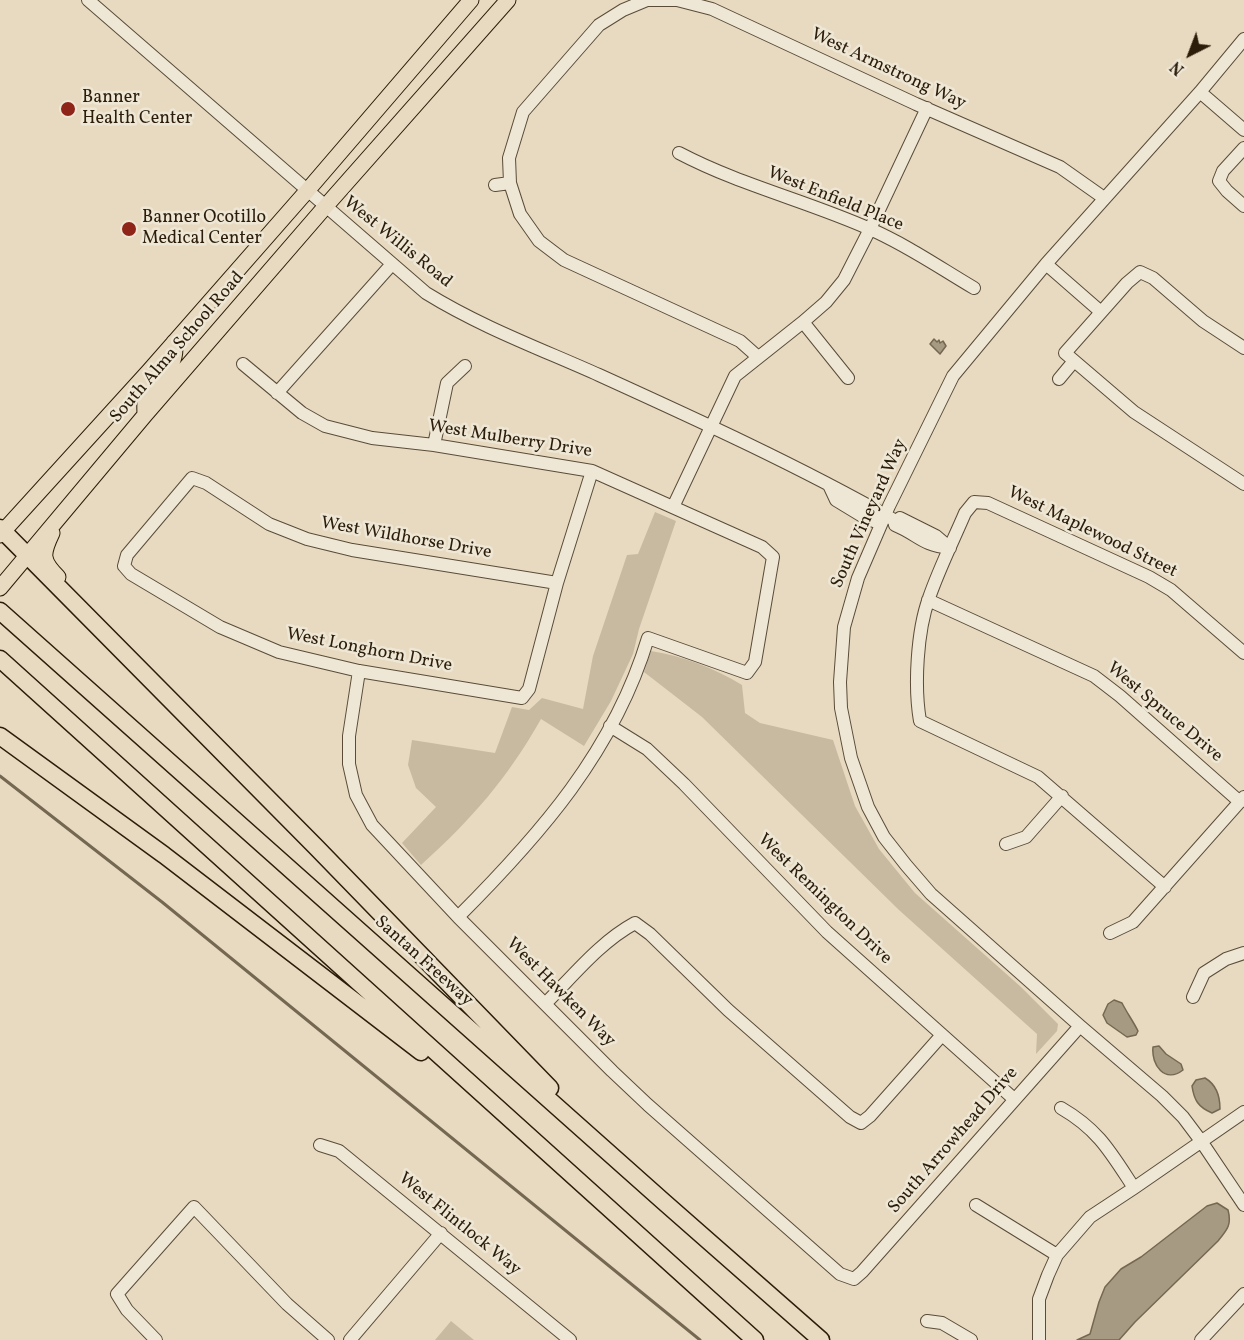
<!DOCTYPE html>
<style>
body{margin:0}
#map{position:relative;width:1244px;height:1340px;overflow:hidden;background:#e7dac0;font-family:Vollkorn,serif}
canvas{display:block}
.north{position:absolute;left:1160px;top:24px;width:60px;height:60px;-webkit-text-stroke:4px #efe7d6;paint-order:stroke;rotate:222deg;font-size:16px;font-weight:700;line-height:24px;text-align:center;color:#2b1d09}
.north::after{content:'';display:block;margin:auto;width:21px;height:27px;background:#2b1d09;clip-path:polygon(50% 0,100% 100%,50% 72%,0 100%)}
</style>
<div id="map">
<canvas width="1244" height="1340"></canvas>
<div class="north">N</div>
</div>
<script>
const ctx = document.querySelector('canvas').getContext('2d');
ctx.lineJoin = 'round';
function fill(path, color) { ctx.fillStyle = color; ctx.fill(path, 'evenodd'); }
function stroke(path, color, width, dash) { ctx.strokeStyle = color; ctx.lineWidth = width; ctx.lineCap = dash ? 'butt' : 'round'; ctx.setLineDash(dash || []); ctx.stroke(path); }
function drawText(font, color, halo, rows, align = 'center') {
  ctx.font = font + ' Vollkorn,serif'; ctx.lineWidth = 5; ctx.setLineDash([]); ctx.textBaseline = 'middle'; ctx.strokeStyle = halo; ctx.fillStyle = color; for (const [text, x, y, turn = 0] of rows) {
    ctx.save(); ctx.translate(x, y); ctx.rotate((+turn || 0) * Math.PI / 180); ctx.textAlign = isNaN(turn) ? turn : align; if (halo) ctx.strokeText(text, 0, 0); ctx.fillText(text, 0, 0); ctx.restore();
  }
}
fill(new Path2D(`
 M 655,512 L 676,521 L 639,629 L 633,654 L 611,701 L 584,746 L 541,719 C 507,779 471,820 421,865 L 402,843 L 436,807 L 416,788 L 408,765 L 412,740 L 495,753 L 512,707 L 529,710 L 542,698 L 583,709 L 593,656 L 627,555 L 638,554 Z
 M 651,651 C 683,656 714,668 742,685 L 745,713 L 760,723 L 833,740 L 855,806 L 879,849 L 915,893 L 1021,987 L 1058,1024 L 1057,1031 L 1036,1054 L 1037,1034 L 899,910 L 702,717 L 644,672 Z
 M 451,1321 L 474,1340 L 435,1340 Z`), '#c7baa1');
const water = new Path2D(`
 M 934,339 L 937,342 L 939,340 L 940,343 L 943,341 L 946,346 L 940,354 L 930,344 Z
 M 1114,1000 L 1122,1003 C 1127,1013 1133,1021 1138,1031 L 1136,1035 L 1127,1037 L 1107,1023 L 1103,1015 L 1108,1004 Z
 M 1159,1046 L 1166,1054 L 1181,1064 L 1183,1070 C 1165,1084 1151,1065 1153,1047 Z
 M 1205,1078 C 1217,1085 1220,1096 1220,1109 L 1212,1113 C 1198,1107 1194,1100 1192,1086 L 1196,1080 Z
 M 1217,1203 L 1228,1210 C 1232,1225 1227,1230 1218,1241 L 1135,1322 L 1119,1340 L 1077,1340 L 1090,1334 L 1099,1302 L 1105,1287 L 1121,1269 L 1141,1257 L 1207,1206 Z`);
fill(water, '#a79a82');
stroke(water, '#756852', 1.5);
stroke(new Path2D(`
 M 0,776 L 162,902 L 700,1340`), '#756852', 3);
const minor = new Path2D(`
 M 88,0 L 426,293 C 481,327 541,349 599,375 C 698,420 799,466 894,520 L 895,525 C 919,535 921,545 950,548
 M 1244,39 L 1200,92 L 1046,264 L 953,376 L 889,506 L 858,578 L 844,627 L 840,682 L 841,708 L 851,758 L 868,807 L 884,837 L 906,865 L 931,894 L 1080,1026 L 1162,1096 L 1183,1117 L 1201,1141 L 1244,1205
 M 1200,92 L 1244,130
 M 1244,148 L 1223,171 L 1219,181 L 1227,191 L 1244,206
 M 679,153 C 740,185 807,201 870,229 C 907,245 940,268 974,288
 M 495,185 L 510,183
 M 1046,264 L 1101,312
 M 803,322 L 848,378
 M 1244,348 L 1203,321 L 1153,278 L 1140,272 L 1127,283 L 1065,353 L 1134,412 L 1244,484
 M 758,357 L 740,341 L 564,260 L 539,241 L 520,214 L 510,183 L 509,158 L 523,112 L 599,25 L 623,10 L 647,0 L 677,0 L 712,9 L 916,104 L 1060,167 L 1104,198
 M 243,364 L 302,413 L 325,426 L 372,438 L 434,445 L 592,471 L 762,547 L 773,557 L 755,662 L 747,673 L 648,638 C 614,751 540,835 458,917
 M 1059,379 L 1074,361
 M 277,393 L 392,264
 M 434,445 L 447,383 L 465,366
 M 829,485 L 836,500 L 864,517 L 881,524
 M 673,507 L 735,376 L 803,322 L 826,302 L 844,280 L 870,229 L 927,108
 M 900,518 L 936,536 L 950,548
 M 557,583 L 352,550 L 307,539 L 269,524 L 206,483 L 192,478 L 127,555 L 124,566 L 131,574 L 220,627 L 279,652 L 359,671 L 522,698 L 529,689 L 557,583 L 592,471
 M 928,600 L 1094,676 L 1120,696 L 1240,802
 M 359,671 L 349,736 L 349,764 L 356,795 L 372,825 L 458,917 L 612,1071 L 648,1105 L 840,1274 L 854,1279 L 862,1272 L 1080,1026
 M 610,726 L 647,749 L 684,784 L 827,932 L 1014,1099
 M 1006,844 L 1026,837 L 1062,796
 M 1165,887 L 1038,777 L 920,721 C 914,686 917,631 929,598 C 939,569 953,541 965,513 L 974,502 L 988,503 L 1149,577 L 1171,590 L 1244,653
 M 1110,933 L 1133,922 L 1244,797
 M 1193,997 L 1204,973 L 1226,959 L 1244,953
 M 545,1004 C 573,976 600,942 635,923 L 650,934 L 728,1010 L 850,1117 L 861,1123 L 870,1116 L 942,1035
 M 1061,1108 C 1099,1130 1111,1153 1134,1188
 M 320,1145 L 339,1151 L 570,1340
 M 976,1205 L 1057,1255
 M 927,1321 L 942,1323 L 971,1340
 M 156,1340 L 127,1310 L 117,1294 L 194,1207 L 287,1304 L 328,1340
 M 350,1340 L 441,1233
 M 1039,1340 L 1039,1299 L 1048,1275 L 1057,1255 L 1090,1217 L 1134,1188 L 1244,1112
 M 1201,1340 L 1244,1294`);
const major = new Path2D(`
 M 145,415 C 145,409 144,401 146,396 C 154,375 180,370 174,342
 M 52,533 C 42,554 41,560 58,577
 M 0,535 L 149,371 L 307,191 L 471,0
 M 0,588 L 145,415 L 325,207 L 508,0`);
const highway = new Path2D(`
 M 0,528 L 316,847 L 550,1088
 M 0,611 L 664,1202 L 821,1340
 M 0,659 L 755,1340
 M 0,736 L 164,855 L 421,1052`);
stroke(minor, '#5a4c37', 14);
stroke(major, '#2b1d09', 17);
stroke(highway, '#2b1d09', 19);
stroke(minor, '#efe7d6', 12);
stroke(major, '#e7dac0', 15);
stroke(highway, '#e7dac0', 16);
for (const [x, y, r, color] of [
 [68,109,8,"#8f2418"],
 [129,229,8,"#8f2418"]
]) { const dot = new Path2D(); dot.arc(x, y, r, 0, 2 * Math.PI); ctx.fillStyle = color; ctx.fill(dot); stroke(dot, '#efe7d6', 2); }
drawText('18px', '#2b1d09', '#efe7d6', [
 ["West Armstrong Way",888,70,25],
 ["West Enfield Place",835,200,22],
 ["West Willis Road",397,243,39],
 ["South Alma School Road",178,348,-49],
 ["West Mulberry Drive",510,440,9],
 ["South Vineyard Way",870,514,-66],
 ["West Maplewood Street",1092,533,26],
 ["West Wildhorse Drive",406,539,10],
 ["West Longhorn Drive",369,651,11],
 ["West Spruce Drive",1164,713,40],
 ["West Remington Drive",824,900,44],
 ["Santan Freeway",423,962,42],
 ["West Hawken Way",560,993,45],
 ["South Arrowhead Drive",954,1141,-49],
 ["West Flintlock Way",459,1225,39]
]);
drawText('18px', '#2b1d09', '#efe7d6', [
 ["Banner",82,99],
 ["Health Center",82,120],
 ["Banner Ocotillo",142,219],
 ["Medical Center",142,240]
], 'left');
</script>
